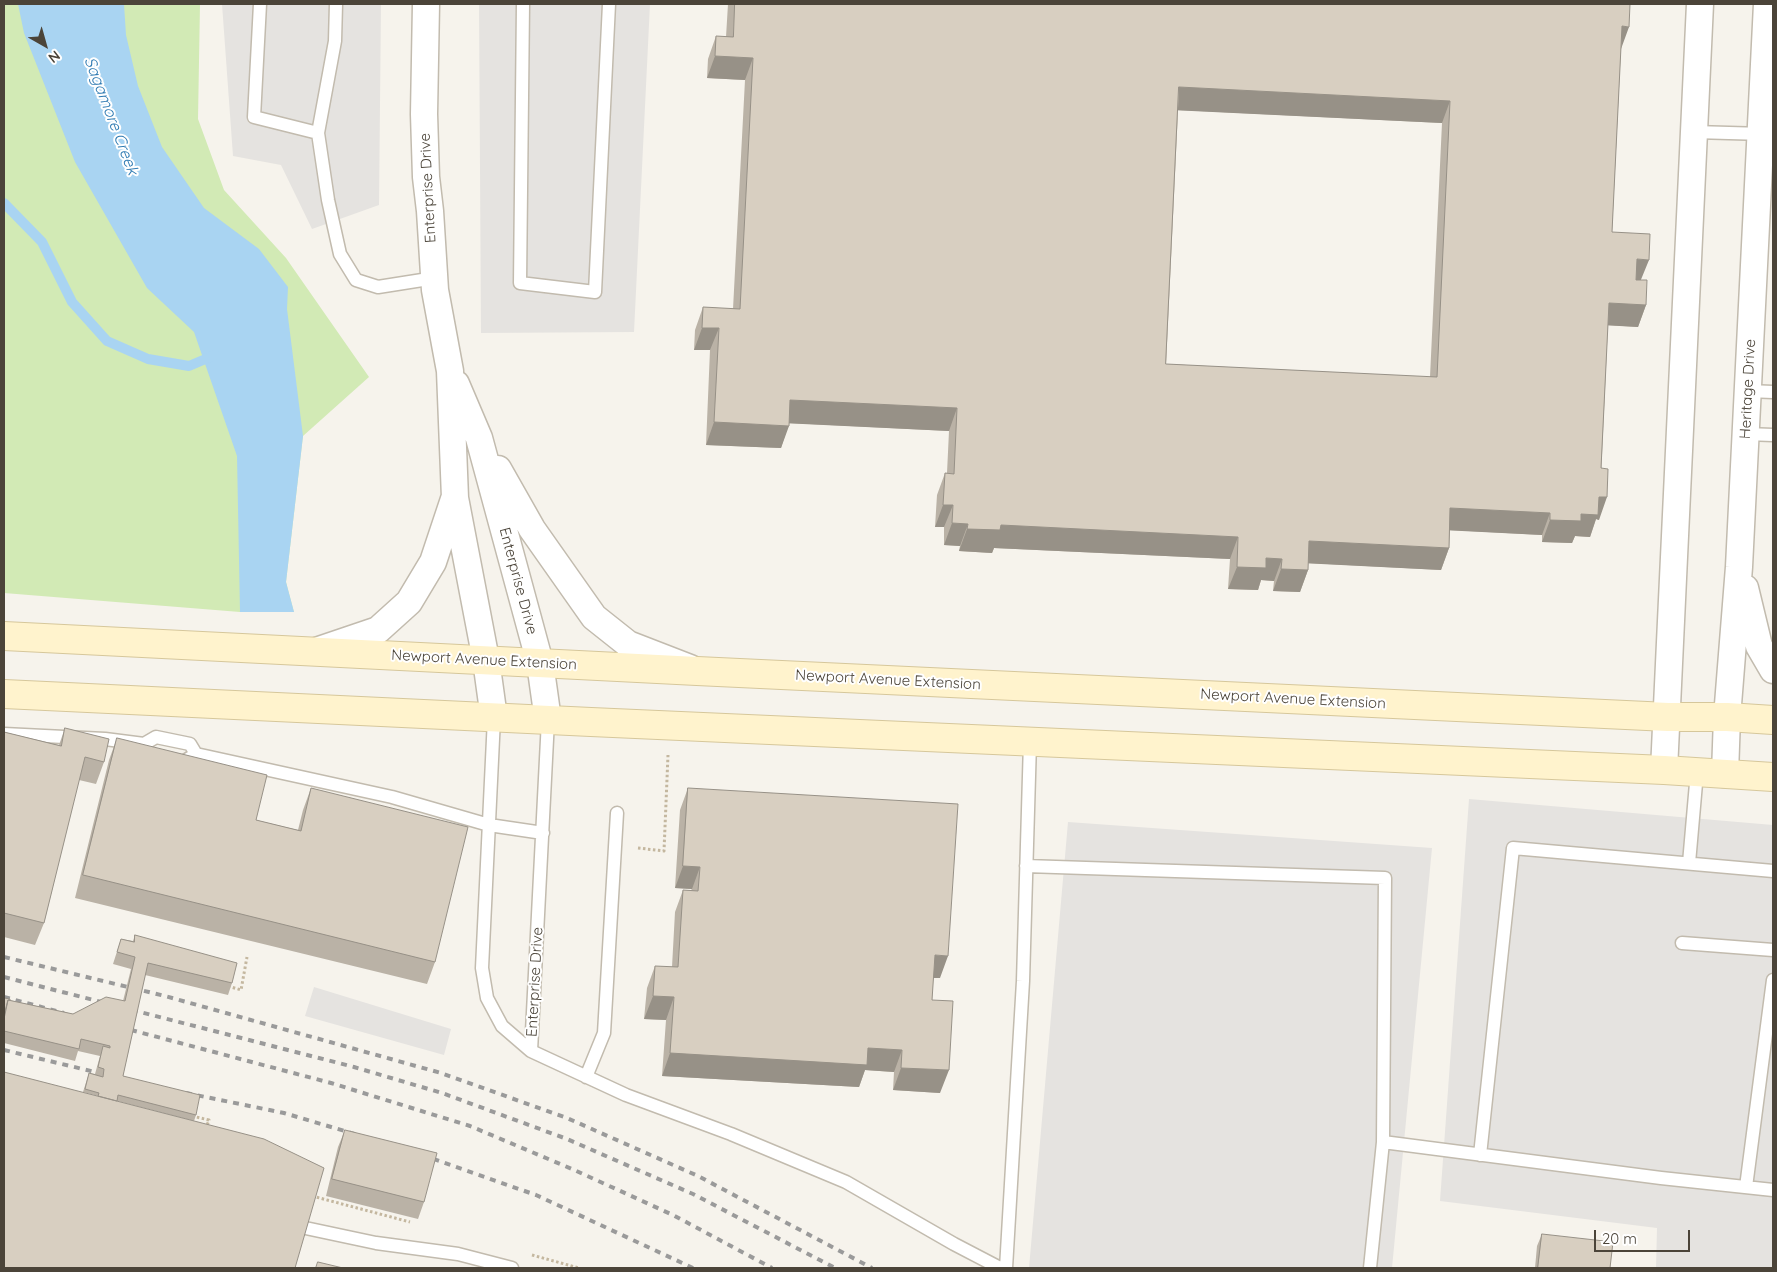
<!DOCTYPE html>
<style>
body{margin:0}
#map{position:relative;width:1777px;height:1272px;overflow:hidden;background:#f6f3ec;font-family:Quicksand,sans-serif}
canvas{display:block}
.frame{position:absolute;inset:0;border:5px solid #4b4439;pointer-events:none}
.north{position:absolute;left:20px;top:20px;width:50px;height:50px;-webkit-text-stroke:4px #fff;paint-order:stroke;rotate:142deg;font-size:14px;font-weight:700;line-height:20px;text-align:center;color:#4b4439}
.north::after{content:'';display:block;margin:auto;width:18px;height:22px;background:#4b4439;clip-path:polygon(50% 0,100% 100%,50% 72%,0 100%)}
.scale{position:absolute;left:1594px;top:1230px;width:96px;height:22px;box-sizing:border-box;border:2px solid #4b4439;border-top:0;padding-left:6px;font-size:15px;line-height:18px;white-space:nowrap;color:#4b4439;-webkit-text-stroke:4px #fff;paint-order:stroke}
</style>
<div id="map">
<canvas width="1777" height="1272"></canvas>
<div class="frame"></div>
<div class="north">N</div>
<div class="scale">20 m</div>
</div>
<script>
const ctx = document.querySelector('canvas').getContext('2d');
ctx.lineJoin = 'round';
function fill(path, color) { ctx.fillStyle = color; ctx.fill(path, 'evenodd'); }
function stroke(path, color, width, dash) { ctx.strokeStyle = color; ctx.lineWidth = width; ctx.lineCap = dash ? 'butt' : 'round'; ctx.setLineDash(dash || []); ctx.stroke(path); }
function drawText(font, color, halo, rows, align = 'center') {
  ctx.font = font + ' Quicksand,sans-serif'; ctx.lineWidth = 4; ctx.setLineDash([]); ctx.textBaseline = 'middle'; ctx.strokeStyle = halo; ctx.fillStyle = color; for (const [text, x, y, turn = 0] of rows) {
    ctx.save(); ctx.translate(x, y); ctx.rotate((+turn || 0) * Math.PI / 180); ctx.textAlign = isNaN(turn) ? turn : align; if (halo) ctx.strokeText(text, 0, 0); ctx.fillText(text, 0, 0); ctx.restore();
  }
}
fill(new Path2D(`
 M 4,4 L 200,4 L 198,119 L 224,190 L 286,258 L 369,377 L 303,436 L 286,582 L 294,612 L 240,612 L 4,593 Z`), '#d2eab5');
fill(new Path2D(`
 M 222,4 L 381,4 L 379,205 L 312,229 L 281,165 L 233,156 Z
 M 479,4 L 650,4 L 634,332 L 481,333 Z
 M 1469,799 L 1773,825 L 1773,1268 L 1656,1268 L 1657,1228 L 1440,1201 Z
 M 1068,822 L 1432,848 L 1392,1268 L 1029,1268 Z
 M 314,987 L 451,1029 L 444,1055 L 305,1016 Z`), '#e5e3e0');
fill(new Path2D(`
 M 18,4 L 124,4 L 126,35 L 138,86 L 162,147 L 204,208 L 259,249 L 288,287 L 287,309 L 303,436 L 286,582 L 294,612 L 240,612 L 237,456 L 194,332 L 147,288 L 75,162 L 24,33 Z`), '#a9d4f2');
stroke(new Path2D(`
 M 4,203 L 42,242 L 72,302 L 107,341 L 148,359 L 189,366 L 215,355`), '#a9d4f2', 10);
const lane = new Path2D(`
 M 260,4 L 254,117 L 318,133 L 328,200 L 340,254 L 356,280 L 378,287 L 435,278
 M 523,4 L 520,283 L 595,292 L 609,4
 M 1694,132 L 1764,134
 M 318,133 L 335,41 L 336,4
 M 1748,391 L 1773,392
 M 1746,434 L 1773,435
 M 494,718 L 482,968 L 487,998 L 502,1026 L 531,1051 L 626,1095 L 731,1134 L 846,1182 L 954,1244 L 1000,1268
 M 4,734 L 105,739 L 144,744 L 156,737 L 190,744 L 196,754
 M 177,761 L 183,762 L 196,754 L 392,797 L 489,825 L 543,833
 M 1689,863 L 1697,772
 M 1026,866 L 1385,878 L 1383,1142
 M 1682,943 L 1773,950
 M 531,1051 L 548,720
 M 586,1077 L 604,1033 L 617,813
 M 1480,1155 L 1513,848 L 1773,871
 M 1746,1187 L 1773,980
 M 296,1226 L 376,1243 L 458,1254 L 512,1268
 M 1006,1268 L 1023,981 L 1030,742
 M 1370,1268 L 1383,1142 L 1661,1178 L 1773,1190`);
const street = new Path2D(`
 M 426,4 L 424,114 L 426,177 L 430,211 L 435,290 L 450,371 L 455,498 L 486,660 L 494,718
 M 456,384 L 479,438 L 540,663 L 548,720
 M 498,469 L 532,529 L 594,617 L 628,644 L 690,668
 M 1745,588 L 1759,646 L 1773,670
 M 316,651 L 378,630 L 409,602 L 433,562 L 454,499
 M 1664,770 L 1700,4
 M 1725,774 L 1727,717 L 1739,567 L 1767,4`);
const secondary = new Path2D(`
 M 4,636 L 697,671 L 1668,717 L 1727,717 L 1773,720
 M 4,694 L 591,722 L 1664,770 L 1773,777`);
stroke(lane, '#c2bbae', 15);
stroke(street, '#c2bbae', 29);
stroke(secondary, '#d6c79b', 30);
stroke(new Path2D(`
 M 638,848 L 664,851 L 668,755
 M 228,986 L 241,990 L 247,957
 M 192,1116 L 209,1120 L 206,1128
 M 312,1196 L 410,1222
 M 532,1255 L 579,1268`), '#c4b79f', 3, [2.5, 2.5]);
stroke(lane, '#fff', 12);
stroke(street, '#fff', 26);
stroke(secondary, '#fff3cd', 28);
stroke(new Path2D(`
 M 4,957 L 165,996 L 441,1073 L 567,1118 L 698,1176 L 872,1268
 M 4,977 L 354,1067 L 442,1093 L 567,1139 L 693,1194 L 835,1268
 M 4,997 L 64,1013
 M 131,1030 L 331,1083 L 470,1126 L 572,1169 L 673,1215 L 772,1268
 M 4,1050 L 95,1072
 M 186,1093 L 284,1113 L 358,1135
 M 422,1155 L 536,1195 L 693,1268`), '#9a9a9a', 4, [6, 6]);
fill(new Path2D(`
 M 728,4 L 1630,4 L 1621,48 L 1612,232 L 1641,280 L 1646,305 L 1638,327 L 1608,325 L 1599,520 L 1596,519 L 1590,537 L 1575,536 L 1572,543 L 1542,542 L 1542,535 L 1450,530 L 1449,548 L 1441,570 L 1308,563 L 1308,570 L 1300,592 L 1273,591 L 1274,581 L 1261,580 L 1258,590 L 1228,589 L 1230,559 L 994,548 L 992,553 L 959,551 L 960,546 L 944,545 L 944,527 L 935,527 L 937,495 L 945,473 L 947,473 L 949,431 L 789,423 L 781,448 L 706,445 L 710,350 L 694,350 L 695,330 L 703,307 L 733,309 L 745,80 L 707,78 L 708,59 L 716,36 L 726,37 ZM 1178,110 L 1442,123 L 1430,377 L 1166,364 Z
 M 65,728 L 104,762 L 96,784 L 79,780 L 44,923 L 35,945 L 4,937 L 4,732 L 59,745 Z
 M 117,738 L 256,820 L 298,830 L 303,810 L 311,788 L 435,962 L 427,984 L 75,898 L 109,760 Z
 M 688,788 L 940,978 L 933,978 L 932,1000 L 940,1093 L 893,1090 L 894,1072 L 865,1070 L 859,1087 L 662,1076 L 666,1020 L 644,1019 L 647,988 L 655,966 L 672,967 L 675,912 L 683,890 L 691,890 L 692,889 L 675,888 L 680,810 Z
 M 135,935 L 232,983 L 228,995 L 145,975 L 123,1076 L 196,1115 L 194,1121 L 83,1092 L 89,1073 L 95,1074 L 100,1056 L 78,1051 L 75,1061 L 4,1043 L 4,998 L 9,1000 L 73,1014 L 123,1001 L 131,969 L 113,964 L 121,939 L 133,941 Z
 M 345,1130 L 424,1202 L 418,1219 L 326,1196 L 338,1147 Z
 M 1542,1234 L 1610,1268 L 1535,1268 L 1537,1246 Z`), '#bab2a6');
fill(new Path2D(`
 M 1622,26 L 1629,27 L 1621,49 Z
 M 715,56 L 753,58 L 745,80 L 707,78 Z
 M 1179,87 L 1450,101 L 1442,123 L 1171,110 Z
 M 1637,259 L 1649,260 L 1640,282 L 1629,282 Z
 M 1609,303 L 1646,305 L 1638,327 L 1601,325 Z
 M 702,328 L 719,328 L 710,350 L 694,350 Z
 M 790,400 L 957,408 L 949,431 L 782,423 Z
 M 714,422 L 789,426 L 781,448 L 706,445 Z
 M 1599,497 L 1607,497 L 1599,520 L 1596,519 L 1590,537 L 1575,536 L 1572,543 L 1542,542 L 1550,520 L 1581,514 Z
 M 943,505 L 953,505 L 944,527 L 935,527 Z
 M 1450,508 L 1550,513 L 1542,535 L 1442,530 Z
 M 952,523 L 968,524 L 960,546 L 944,545 Z
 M 1001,525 L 1238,537 L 1230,559 L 994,548 L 992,553 L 959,551 L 967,529 Z
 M 1309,541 L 1449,548 L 1441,570 L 1301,563 Z
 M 1266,558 L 1282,559 L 1274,581 L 1261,580 L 1258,590 L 1228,589 L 1237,567 Z
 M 1281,569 L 1308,570 L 1300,592 L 1273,591 Z
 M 683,866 L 700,867 L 692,889 L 675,888 Z
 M 935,955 L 948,956 L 940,978 L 927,978 Z
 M 653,996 L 674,997 L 666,1020 L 644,1019 Z
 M 868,1048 L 902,1050 L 894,1072 L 865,1070 L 859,1087 L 662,1076 L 670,1053 Z
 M 901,1068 L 949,1070 L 940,1093 L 893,1090 Z`), '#979187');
const building = new Path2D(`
 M 735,4 L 1630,4 L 1629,27 L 1622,26 L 1612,232 L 1650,234 L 1649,260 L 1637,259 L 1636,280 L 1647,280 L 1646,305 L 1609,303 L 1601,468 L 1608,469 L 1607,497 L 1599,497 L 1598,515 L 1581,514 L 1581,521 L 1550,520 L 1550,513 L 1450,508 L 1449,548 L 1309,541 L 1308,570 L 1281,569 L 1282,559 L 1266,558 L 1266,568 L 1237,567 L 1238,537 L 1001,525 L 1000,530 L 967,529 L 968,524 L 952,523 L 953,505 L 943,505 L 945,473 L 954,474 L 957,408 L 790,400 L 789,426 L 714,422 L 719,328 L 702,328 L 703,307 L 740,309 L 753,58 L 715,56 L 716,36 L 733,37 ZM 1179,87 L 1450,101 L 1437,377 L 1166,364 Z
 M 65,728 L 109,739 L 104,762 L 85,757 L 44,923 L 4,913 L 4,732 L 61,746 Z
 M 117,738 L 267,775 L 256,820 L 301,831 L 311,788 L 468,827 L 435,962 L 83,875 Z
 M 688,788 L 958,804 L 948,956 L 935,955 L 932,1000 L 953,1001 L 949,1070 L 901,1068 L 902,1050 L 868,1048 L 867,1065 L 670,1053 L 674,997 L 653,996 L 655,966 L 678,967 L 683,890 L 698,891 L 700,867 L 683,866 Z
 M 135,935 L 237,963 L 232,983 L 148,963 L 123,1076 L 200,1095 L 196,1115 L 118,1095 L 117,1101 L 98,1096 L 99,1093 L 85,1089 L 89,1073 L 103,1077 L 104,1069 L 98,1067 L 103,1046 L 110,1048 L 110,1046 L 81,1039 L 79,1049 L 4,1031 L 4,1019 L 8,1000 L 73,1014 L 106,997 L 125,1001 L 135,957 L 117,952 L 121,939 L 134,942 Z
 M 4,998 L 10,999 L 10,1000 L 8,1000 L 4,1015 Z
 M 4,1072 L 264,1139 L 324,1168 L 295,1268 L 4,1268 Z
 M 345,1130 L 437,1153 L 424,1202 L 332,1179 Z
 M 1542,1234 L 1613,1242 L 1610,1268 L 1538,1268 Z
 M 318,1262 L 343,1268 L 316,1268 Z`);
fill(building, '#d8cfc1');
stroke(building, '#979187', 1);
drawText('15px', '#4b4439', '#fff', [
 ["Enterprise Drive",428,188,-93],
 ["Heritage Drive",1748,389,-87],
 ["Enterprise Drive",518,581,75],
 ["Newport Avenue Extension",484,660,3],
 ["Newport Avenue Extension",888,680,3],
 ["Newport Avenue Extension",1293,699,3],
 ["Enterprise Drive",535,982,-87]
]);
drawText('italic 16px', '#2e7ab2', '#fff', [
 ["Sagamore Creek",111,116,69]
]);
</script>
